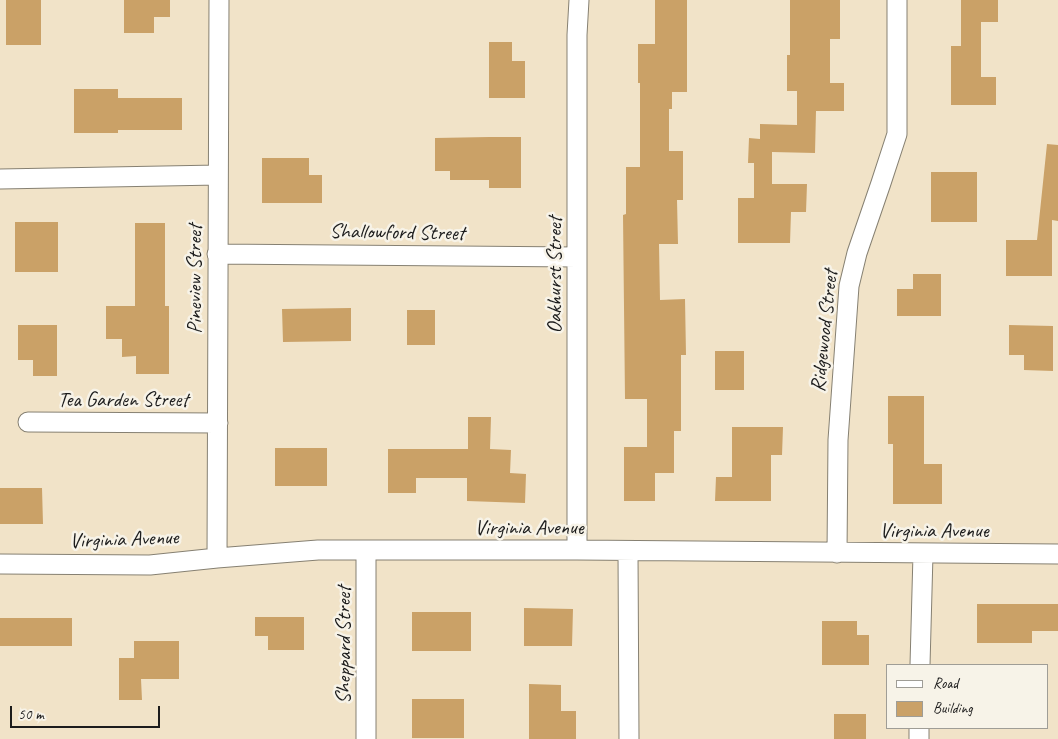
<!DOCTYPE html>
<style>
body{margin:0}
#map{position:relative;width:1058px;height:739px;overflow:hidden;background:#f1e3c8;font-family:Caveat,sans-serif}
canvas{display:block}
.legend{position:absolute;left:886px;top:664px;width:162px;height:65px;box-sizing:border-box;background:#f7f3e8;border:1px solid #9f9d96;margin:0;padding:6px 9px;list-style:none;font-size:15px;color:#1c1c1c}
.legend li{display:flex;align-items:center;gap:10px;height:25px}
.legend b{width:25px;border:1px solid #9f9d96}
.scale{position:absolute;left:10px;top:706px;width:150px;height:22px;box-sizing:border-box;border:2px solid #1c1c1c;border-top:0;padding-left:6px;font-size:15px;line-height:18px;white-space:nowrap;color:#1c1c1c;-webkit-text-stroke:4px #f7f3e8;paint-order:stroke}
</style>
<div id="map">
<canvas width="1058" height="739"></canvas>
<ul class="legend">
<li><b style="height:6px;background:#fff"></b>Road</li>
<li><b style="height:14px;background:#caa167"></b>Building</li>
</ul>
<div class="scale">50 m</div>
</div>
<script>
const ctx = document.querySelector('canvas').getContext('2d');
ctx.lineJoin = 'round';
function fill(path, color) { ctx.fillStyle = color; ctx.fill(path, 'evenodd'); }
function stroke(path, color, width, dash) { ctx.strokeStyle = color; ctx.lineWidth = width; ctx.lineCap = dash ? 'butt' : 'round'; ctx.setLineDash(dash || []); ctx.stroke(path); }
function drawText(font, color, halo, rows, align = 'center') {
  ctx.font = font + ' Caveat,sans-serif'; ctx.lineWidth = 5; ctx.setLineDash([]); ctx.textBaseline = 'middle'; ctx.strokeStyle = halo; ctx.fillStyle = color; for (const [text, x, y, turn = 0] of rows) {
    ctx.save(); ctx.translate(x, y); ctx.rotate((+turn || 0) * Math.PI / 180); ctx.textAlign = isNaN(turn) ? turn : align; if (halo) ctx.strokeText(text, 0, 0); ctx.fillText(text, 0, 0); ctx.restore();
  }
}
fill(new Path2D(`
 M 6,0 L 41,0 L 41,45 L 6,45 Z
 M 124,0 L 170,0 L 170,17 L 154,17 L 154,33 L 124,33 Z
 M 655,0 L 687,0 L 687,92 L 672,92 L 672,109 L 669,109 L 669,151 L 683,151 L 683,200 L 677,200 L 678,244 L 659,244 L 660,300 L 685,299 L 686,355 L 681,355 L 681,431 L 674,431 L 674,473 L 655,473 L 655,501 L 624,501 L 624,447 L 647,447 L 647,399 L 625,399 L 623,215 L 626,214 L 626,167 L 640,167 L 640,83 L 638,83 L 638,44 L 655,44 Z
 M 790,0 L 840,0 L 840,39 L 830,39 L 830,83 L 844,83 L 844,111 L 816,111 L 815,153 L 772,152 L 772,184 L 807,184 L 806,212 L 791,212 L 790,243 L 738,243 L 738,198 L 754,198 L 754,163 L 748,163 L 749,138 L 760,139 L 760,124 L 797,125 L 797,91 L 787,91 L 787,55 L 790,55 Z
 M 961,0 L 998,0 L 998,22 L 981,22 L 981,77 L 996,77 L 996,105 L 951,105 L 951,46 L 961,46 Z
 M 489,42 L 512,42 L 512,61 L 525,61 L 525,98 L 489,98 Z
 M 74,89 L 118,89 L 118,98 L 182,98 L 182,130 L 118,130 L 118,133 L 74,133 Z
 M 489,137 L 521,137 L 521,188 L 489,188 L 489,180 L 450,180 L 450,171 L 435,171 L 435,138 Z
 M 1047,144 L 1058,145 L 1058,221 L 1052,220 L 1052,276 L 1006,276 L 1006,240 L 1037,240 Z
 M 262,158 L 309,158 L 309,175 L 322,175 L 322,203 L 262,203 Z
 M 931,172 L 977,172 L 977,222 L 931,222 Z
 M 15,222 L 58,222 L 58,272 L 15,272 Z
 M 135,223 L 165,223 L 165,306 L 169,306 L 169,374 L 136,374 L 136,356 L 122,357 L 122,339 L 106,339 L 106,306 L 135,306 Z
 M 913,274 L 941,274 L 941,316 L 897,316 L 897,289 L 913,289 Z
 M 351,308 L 351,341 L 283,342 L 282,309 Z
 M 407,310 L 435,310 L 435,345 L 407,345 Z
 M 18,325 L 57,325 L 57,376 L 33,376 L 33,360 L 18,360 Z
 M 1009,325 L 1053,326 L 1053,371 L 1024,370 L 1024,355 L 1009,355 Z
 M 715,351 L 744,351 L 744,390 L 715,390 Z
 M 888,396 L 924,396 L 924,464 L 942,464 L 942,504 L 893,504 L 893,444 L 888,444 Z
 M 468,417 L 491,417 L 490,449 L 511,450 L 510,473 L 526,474 L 525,503 L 467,501 L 467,478 L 416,478 L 416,493 L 388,493 L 388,449 L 468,449 Z
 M 732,427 L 783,427 L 782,455 L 771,455 L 771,501 L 715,501 L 716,477 L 732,477 Z
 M 275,448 L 327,448 L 327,486 L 275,486 Z
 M 0,488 L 42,488 L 43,524 L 0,524 Z
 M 977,604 L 1058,604 L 1058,631 L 1032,631 L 1032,643 L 977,643 Z
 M 524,608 L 573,609 L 572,646 L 524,646 Z
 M 412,612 L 471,612 L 471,651 L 412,651 Z
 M 255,617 L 304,617 L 304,650 L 268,650 L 268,636 L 255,636 Z
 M 0,618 L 72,618 L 72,646 L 0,646 Z
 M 822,621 L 857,621 L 857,635 L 869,635 L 869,665 L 822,665 Z
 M 134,641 L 179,641 L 179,679 L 141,679 L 142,700 L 119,700 L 119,658 L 134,658 Z
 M 529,684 L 561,685 L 561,711 L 576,711 L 576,739 L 529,739 Z
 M 412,699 L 464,699 L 464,738 L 412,738 Z
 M 834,714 L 866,714 L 866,739 L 834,739 Z`), '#caa167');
const minor = new Path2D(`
 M 0,179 L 218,175
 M 217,254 L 577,257
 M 28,422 L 218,423
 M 366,550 L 366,739
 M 577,550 L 577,35 L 579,0
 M 628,552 L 629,739
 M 837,553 L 838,440 L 849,286 L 857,253 L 881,183 L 897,134 L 897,0
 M 217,558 L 219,0
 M 0,564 L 150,565 L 217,558 L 318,550 L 577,550 L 1058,554
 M 920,665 L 923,554
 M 919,739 L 919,728`);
stroke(minor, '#868072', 21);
stroke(minor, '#fff', 19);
drawText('21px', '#1c1c1c', '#f7f3e8', [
 ["Shallowford Street",397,233,1],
 ["Oakhurst Street",555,275,-90],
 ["Pineview Street",195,279,-90],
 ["Ridgewood Street",825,331,-84],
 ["Tea Garden Street",123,400],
 ["Virginia Avenue",529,528],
 ["Virginia Avenue",934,531],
 ["Virginia Avenue",124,540,-2],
 ["Sheppard Street",344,645,-90]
]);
</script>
